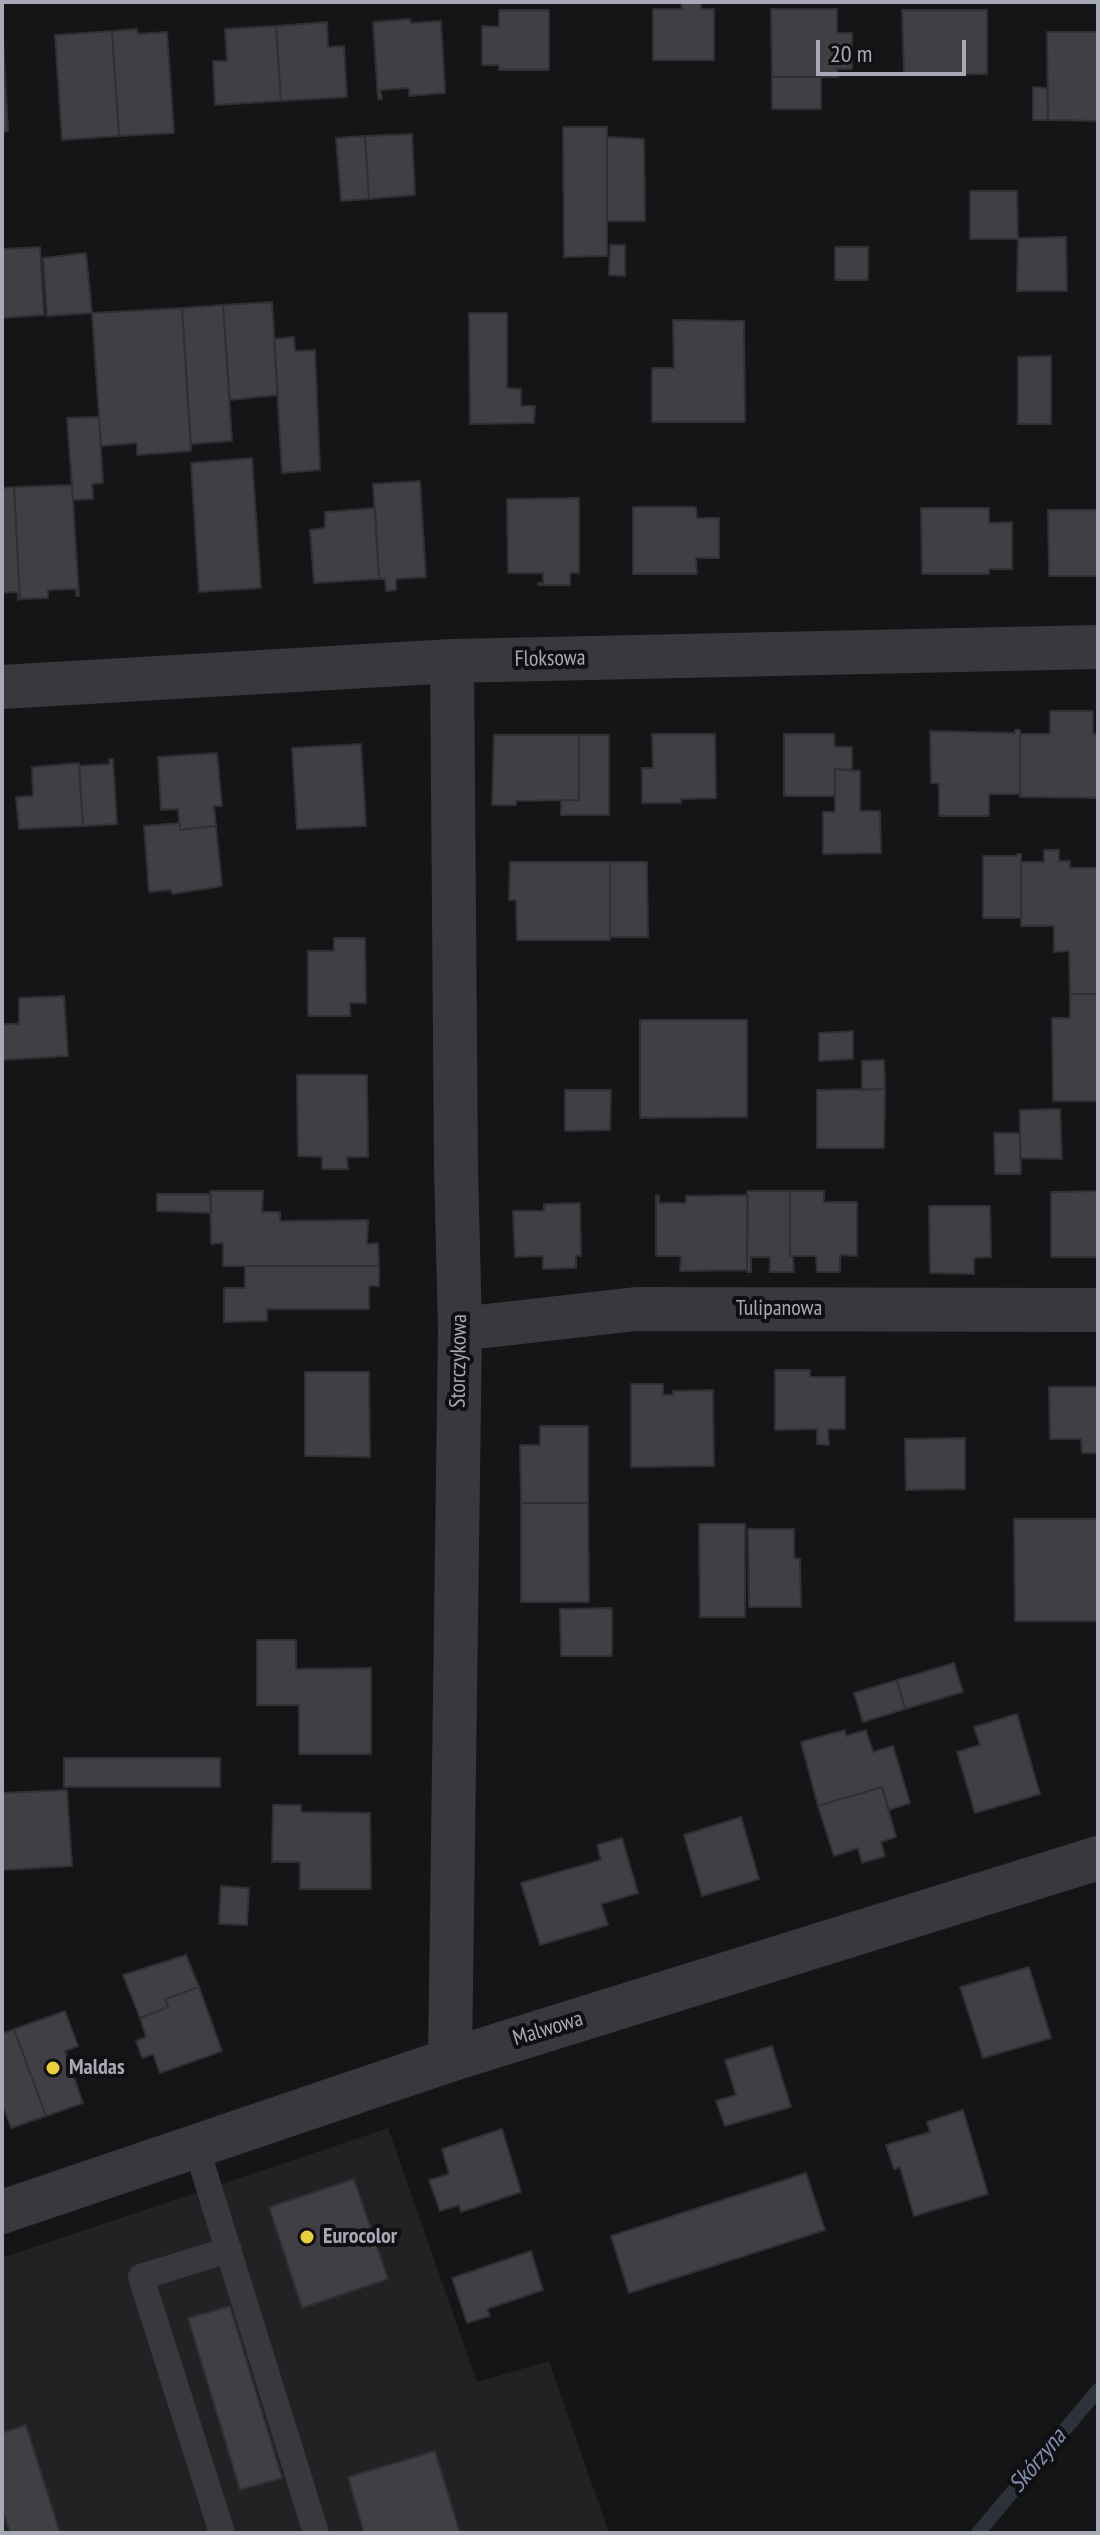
<!DOCTYPE html>
<meta charset="utf-8">
<style>
body{margin:0}
#map{position:relative;width:1100px;height:2535px;overflow:hidden;background:#151517;font-family:"PT Sans Narrow",sans-serif}
canvas{display:block}
.frame{position:absolute;inset:0;border:4px solid #a7a9b6;pointer-events:none}
.scale{position:absolute;left:816px;top:40px;width:150px;height:36px;box-sizing:border-box;border:4px solid #a7a9b6;border-top:0;padding-left:10px;font-size:24px;line-height:28px;white-space:nowrap;color:#a7a9b6;-webkit-text-stroke:6px #101012;paint-order:stroke}
</style>
<div id="map">
<canvas width="1100" height="2535"></canvas>
<div class="frame"></div>
<div class="scale">20 m</div>
</div>
<script>
const ctx = document.querySelector('canvas').getContext('2d');
ctx.lineJoin = 'round';
function fill(path, color) { ctx.fillStyle = color; ctx.fill(path, 'evenodd'); }
function stroke(path, color, width, dash) { ctx.strokeStyle = color; ctx.lineWidth = width; ctx.lineCap = dash ? 'butt' : 'round'; ctx.setLineDash(dash || []); ctx.stroke(path); }
function drawText(font, color, halo, rows, align = 'center') {
  ctx.font = font + ' "PT Sans Narrow",sans-serif'; ctx.lineWidth = 8; ctx.setLineDash([]); ctx.textBaseline = 'middle'; ctx.strokeStyle = halo; ctx.fillStyle = color; for (const [text, x, y, turn = 0] of rows) {
    ctx.save(); ctx.translate(x, y); ctx.rotate((+turn || 0) * Math.PI / 180); ctx.textAlign = isNaN(turn) ? turn : align; if (halo) ctx.strokeText(text, 0, 0); ctx.fillText(text, 0, 0); ctx.restore();
  }
}
fill(new Path2D(`
 M 388,2128 L 477,2382 L 549,2361 L 609,2533 L 2,2533 L 2,2258 Z`), '#222124');
stroke(new Path2D(`
 M 978,2533 L 1098,2390`), '#2c313a', 14);
const building = new Path2D(`
 M 681,2 L 701,2 L 701,9 L 714,9 L 714,60 L 653,60 L 653,9 L 682,9 Z
 M 771,9 L 837,9 L 837,33 L 852,33 L 852,69 L 837,69 L 838,77 L 772,77 Z
 M 499,10 L 549,10 L 549,70 L 499,70 L 499,65 L 482,65 L 482,26 L 499,27 Z
 M 902,10 L 987,10 L 987,74 L 904,75 Z
 M 410,19 L 411,23 L 441,21 L 445,93 L 409,96 L 409,88 L 380,90 L 382,99 L 378,99 L 373,22 Z
 M 327,22 L 328,47 L 344,46 L 347,97 L 281,101 L 276,26 Z
 M 276,26 L 281,101 L 215,105 L 213,61 L 227,61 L 225,29 Z
 M 137,29 L 138,34 L 167,32 L 174,133 L 119,136 L 112,31 Z
 M 112,31 L 119,136 L 62,140 L 55,35 Z
 M 1047,32 L 1098,32 L 1098,121 L 1048,120 Z
 M 3,40 L 8,131 L 2,132 L 2,40 Z
 M 772,77 L 821,77 L 821,109 L 772,109 Z
 M 1033,87 L 1047,88 L 1048,120 L 1033,120 Z
 M 563,127 L 607,127 L 607,256 L 564,257 Z
 M 412,134 L 415,195 L 369,199 L 365,136 Z
 M 365,136 L 369,199 L 341,201 L 336,138 Z
 M 607,137 L 644,139 L 645,221 L 607,221 Z
 M 970,191 L 1017,191 L 1018,239 L 970,239 Z
 M 1066,237 L 1067,291 L 1017,291 L 1018,238 Z
 M 610,245 L 625,245 L 625,276 L 609,275 Z
 M 40,247 L 44,315 L 2,318 L 2,249 Z
 M 835,247 L 868,247 L 868,280 L 835,280 Z
 M 86,253 L 92,313 L 47,316 L 43,258 Z
 M 272,302 L 278,395 L 230,400 L 223,305 Z
 M 223,305 L 232,441 L 191,444 L 182,308 Z
 M 182,308 L 191,451 L 137,455 L 137,443 L 101,446 L 92,313 Z
 M 469,313 L 507,313 L 507,388 L 521,389 L 521,406 L 535,406 L 534,423 L 470,424 Z
 M 673,320 L 744,321 L 745,422 L 652,422 L 652,368 L 674,368 Z
 M 294,337 L 295,351 L 315,350 L 320,470 L 282,473 L 274,339 Z
 M 1051,356 L 1051,424 L 1018,424 L 1018,357 Z
 M 99,417 L 103,483 L 92,484 L 93,499 L 73,500 L 67,418 Z
 M 252,458 L 261,588 L 199,592 L 191,463 Z
 M 420,481 L 426,577 L 396,579 L 396,590 L 386,591 L 385,579 L 379,579 L 373,484 Z
 M 72,485 L 79,596 L 76,596 L 76,589 L 48,590 L 48,598 L 20,599 L 14,487 Z
 M 14,487 L 20,599 L 18,600 L 18,592 L 2,593 L 2,488 Z
 M 579,498 L 579,573 L 570,573 L 570,585 L 538,585 L 538,583 L 543,583 L 543,573 L 508,573 L 507,499 Z
 M 633,507 L 696,507 L 697,518 L 719,518 L 719,558 L 696,558 L 697,574 L 633,574 Z
 M 375,508 L 379,579 L 314,583 L 310,530 L 325,528 L 325,512 Z
 M 921,508 L 989,508 L 989,523 L 1012,522 L 1012,569 L 989,569 L 989,574 L 922,574 Z
 M 1048,510 L 1098,510 L 1098,576 L 1049,576 Z
 M 1050,711 L 1093,711 L 1093,734 L 1098,734 L 1098,798 L 1020,797 L 1020,734 L 1050,734 Z
 M 1015,730 L 1020,730 L 1020,794 L 989,794 L 989,816 L 939,816 L 939,784 L 931,783 L 930,731 L 1015,733 Z
 M 652,734 L 715,734 L 716,798 L 681,799 L 681,803 L 642,803 L 642,768 L 653,768 Z
 M 784,734 L 834,734 L 835,747 L 852,747 L 852,770 L 835,769 L 835,796 L 784,796 Z
 M 494,735 L 579,735 L 579,800 L 516,801 L 516,805 L 492,805 Z
 M 579,735 L 609,735 L 609,815 L 561,815 L 561,800 L 579,800 Z
 M 361,744 L 366,826 L 297,829 L 292,748 Z
 M 217,753 L 222,806 L 214,806 L 216,826 L 180,830 L 178,809 L 161,810 L 158,757 Z
 M 109,759 L 113,759 L 117,824 L 83,826 L 79,766 L 110,764 Z
 M 79,763 L 83,826 L 19,829 L 16,797 L 33,796 L 32,767 Z
 M 835,769 L 860,771 L 860,811 L 880,811 L 881,853 L 823,854 L 823,812 L 835,812 Z
 M 179,823 L 180,830 L 216,826 L 222,886 L 173,894 L 170,890 L 149,892 L 144,826 Z
 M 1044,850 L 1059,850 L 1059,861 L 1070,861 L 1070,868 L 1098,868 L 1098,994 L 1070,994 L 1069,951 L 1054,952 L 1054,926 L 1021,926 L 1021,862 L 1044,862 Z
 M 1017,854 L 1021,854 L 1021,918 L 983,918 L 983,856 L 1017,856 Z
 M 510,862 L 610,862 L 610,940 L 517,940 L 516,900 L 509,900 Z
 M 610,862 L 647,862 L 648,937 L 610,937 Z
 M 334,938 L 365,938 L 366,1003 L 350,1003 L 350,1016 L 308,1016 L 308,951 L 334,951 Z
 M 1070,994 L 1098,994 L 1098,1101 L 1053,1101 L 1052,1018 L 1070,1018 Z
 M 64,996 L 68,1056 L 2,1060 L 2,1024 L 19,1024 L 19,998 Z
 M 640,1020 L 747,1020 L 747,1117 L 640,1118 Z
 M 853,1031 L 853,1059 L 819,1061 L 819,1033 Z
 M 884,1060 L 885,1089 L 862,1090 L 862,1061 Z
 M 297,1075 L 367,1075 L 368,1157 L 347,1157 L 348,1169 L 322,1169 L 322,1157 L 298,1156 Z
 M 885,1089 L 884,1148 L 817,1148 L 817,1090 Z
 M 565,1090 L 611,1090 L 610,1130 L 565,1131 Z
 M 1060,1109 L 1062,1159 L 1020,1158 L 1020,1110 Z
 M 994,1133 L 1020,1133 L 1021,1174 L 995,1174 Z
 M 210,1191 L 263,1191 L 262,1212 L 280,1212 L 280,1221 L 368,1220 L 367,1244 L 378,1243 L 379,1266 L 223,1266 L 223,1243 L 211,1244 Z
 M 747,1191 L 790,1191 L 790,1256 L 793,1256 L 794,1272 L 770,1272 L 770,1257 L 751,1257 L 751,1272 L 747,1272 Z
 M 790,1191 L 824,1191 L 824,1202 L 857,1202 L 857,1256 L 840,1255 L 840,1272 L 817,1272 L 816,1256 L 790,1256 Z
 M 1098,1191 L 1098,1257 L 1051,1257 L 1051,1192 Z
 M 157,1194 L 211,1194 L 211,1213 L 157,1211 Z
 M 656,1195 L 659,1195 L 659,1203 L 686,1203 L 686,1196 L 748,1195 L 747,1270 L 680,1271 L 681,1256 L 656,1256 Z
 M 580,1203 L 581,1256 L 576,1256 L 576,1268 L 543,1269 L 543,1256 L 515,1257 L 513,1211 L 544,1211 L 544,1204 Z
 M 929,1206 L 990,1206 L 991,1257 L 974,1258 L 974,1274 L 930,1273 Z
 M 245,1266 L 379,1266 L 379,1286 L 369,1286 L 369,1309 L 267,1309 L 267,1321 L 224,1322 L 224,1288 L 245,1288 Z
 M 775,1370 L 810,1370 L 810,1377 L 845,1377 L 845,1429 L 828,1429 L 829,1445 L 817,1444 L 817,1429 L 775,1430 Z
 M 305,1372 L 369,1372 L 370,1457 L 305,1456 Z
 M 631,1384 L 663,1384 L 663,1395 L 673,1395 L 673,1391 L 713,1390 L 714,1466 L 631,1467 Z
 M 1049,1387 L 1098,1387 L 1098,1453 L 1082,1453 L 1081,1439 L 1050,1439 Z
 M 540,1426 L 588,1426 L 588,1503 L 521,1503 L 520,1445 L 540,1445 Z
 M 965,1438 L 965,1489 L 906,1490 L 905,1439 Z
 M 521,1503 L 588,1503 L 589,1602 L 521,1602 Z
 M 1014,1519 L 1098,1519 L 1098,1621 L 1015,1621 Z
 M 699,1524 L 745,1524 L 745,1617 L 700,1617 Z
 M 748,1529 L 794,1529 L 794,1558 L 800,1559 L 801,1607 L 749,1607 Z
 M 612,1608 L 612,1656 L 561,1656 L 560,1609 Z
 M 257,1640 L 296,1640 L 296,1669 L 371,1668 L 371,1754 L 299,1754 L 299,1705 L 257,1705 Z
 M 954,1663 L 963,1692 L 905,1709 L 897,1680 Z
 M 897,1680 L 905,1709 L 863,1722 L 854,1693 Z
 M 1017,1714 L 1040,1794 L 975,1813 L 957,1752 L 980,1745 L 974,1727 Z
 M 845,1730 L 846,1736 L 866,1730 L 873,1752 L 893,1746 L 910,1803 L 889,1810 L 882,1787 L 818,1806 L 801,1742 Z
 M 64,1758 L 220,1758 L 220,1787 L 64,1787 Z
 M 882,1787 L 896,1837 L 881,1842 L 885,1856 L 862,1863 L 858,1848 L 834,1856 L 818,1806 Z
 M 67,1790 L 72,1866 L 2,1870 L 2,1793 Z
 M 273,1805 L 301,1805 L 301,1812 L 370,1813 L 371,1889 L 300,1889 L 300,1862 L 272,1862 Z
 M 741,1817 L 759,1879 L 702,1896 L 684,1835 Z
 M 622,1838 L 638,1893 L 601,1904 L 608,1925 L 540,1945 L 521,1883 L 601,1860 L 597,1845 Z
 M 221,1886 L 249,1888 L 247,1925 L 219,1924 Z
 M 186,1955 L 199,1987 L 165,1999 L 168,2007 L 140,2018 L 123,1975 Z
 M 1029,1967 L 1051,2038 L 983,2058 L 960,1987 Z
 M 199,1987 L 222,2051 L 160,2073 L 153,2054 L 142,2058 L 136,2041 L 146,2037 L 140,2018 L 168,2007 L 165,1999 Z
 M 65,2011 L 78,2046 L 65,2051 L 83,2103 L 46,2116 L 14,2029 Z
 M 14,2029 L 46,2116 L 11,2128 L 2,2103 L 2,2034 Z
 M 772,2046 L 791,2107 L 725,2126 L 716,2101 L 736,2095 L 725,2060 Z
 M 963,2110 L 988,2194 L 914,2216 L 900,2167 L 894,2169 L 886,2145 L 930,2132 L 927,2122 Z
 M 502,2129 L 521,2192 L 461,2212 L 459,2205 L 440,2211 L 429,2180 L 449,2174 L 442,2149 Z
 M 806,2173 L 825,2230 L 629,2293 L 611,2236 Z
 M 354,2179 L 388,2279 L 302,2308 L 269,2207 Z
 M 531,2251 L 543,2290 L 487,2309 L 490,2316 L 467,2323 L 452,2278 Z
 M 230,2306 L 282,2478 L 240,2490 L 188,2318 Z
 M 26,2425 L 60,2533 L 10,2533 L 2,2509 L 2,2433 Z
 M 435,2451 L 460,2533 L 364,2533 L 348,2477 Z`);
fill(building, '#3f3f44');
stroke(building, '#302f33', 2);
stroke(new Path2D(`
 M 196,2146 L 316,2533
 M 222,2533 L 141,2277 L 229,2250`), '#38383d', 26);
stroke(new Path2D(`
 M 2,687 L 452,661 L 1098,647
 M 460,1329 L 636,1309 L 1098,1310
 M 450,2060 L 460,1329 L 456,1167 L 452,661`), '#38383d', 44);
stroke(new Path2D(`
 M 2,2212 L 450,2060 L 1098,1858`), '#38383d', 44);
for (const [x, y, r, color] of [
 [53,2068,8,"#e9d03a"],
 [307,2237,8,"#e9d03a"]
]) { const dot = new Path2D(); dot.arc(x, y, r, 0, 2 * Math.PI); ctx.fillStyle = color; ctx.fill(dot); stroke(dot, '#101012', 3); }
drawText('22px', '#a7a9b6', '#101012', [
 ["Floksowa",550,659,-1],
 ["Tulipanowa",779,1309],
 ["Storczykowa",459,1361,-89],
 ["Malwowa",548,2029,-17]
]);
drawText('bold 22px', '#a7a9b6', '#101012', [
 ["Maldas",69,2068],
 ["Eurocolor",323,2237]
], 'left');
drawText('italic 24px', '#8090b0', '#101012', [
 ["Skórzyna",1038,2461,-50]
]);
</script>
